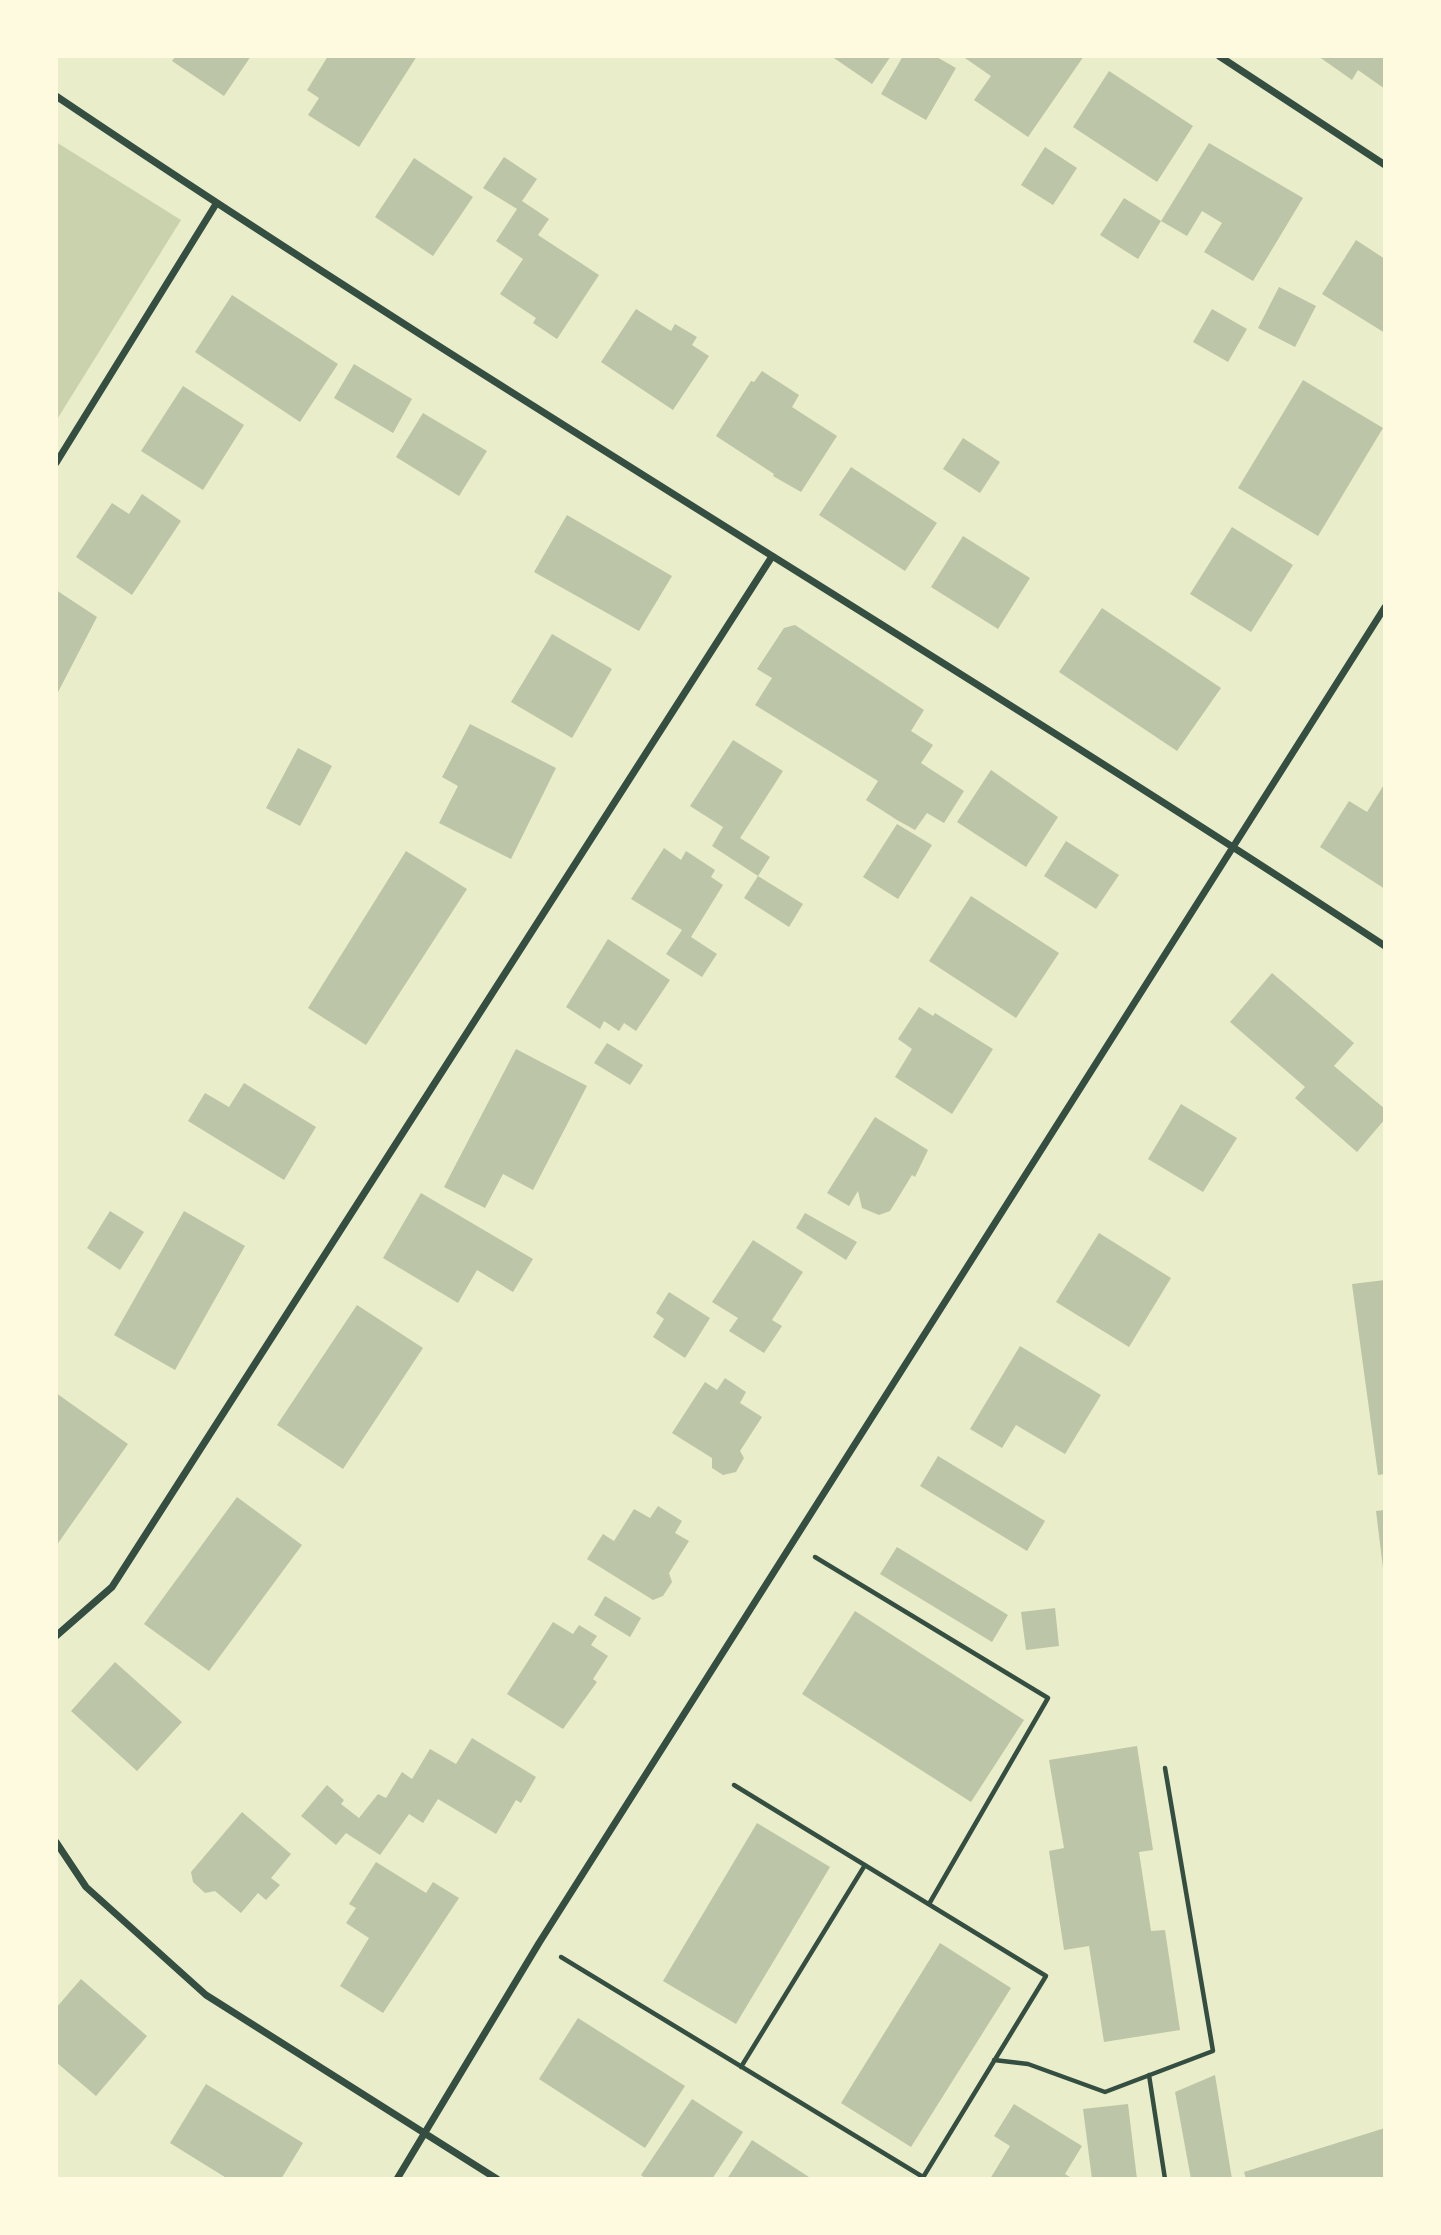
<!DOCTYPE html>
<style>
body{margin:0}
#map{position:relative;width:1441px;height:2235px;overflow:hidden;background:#e9edc9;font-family:"Source Sans 3",sans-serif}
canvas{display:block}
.frame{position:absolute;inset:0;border:58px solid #fefae0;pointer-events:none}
</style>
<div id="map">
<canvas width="1441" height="2235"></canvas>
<div class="frame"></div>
</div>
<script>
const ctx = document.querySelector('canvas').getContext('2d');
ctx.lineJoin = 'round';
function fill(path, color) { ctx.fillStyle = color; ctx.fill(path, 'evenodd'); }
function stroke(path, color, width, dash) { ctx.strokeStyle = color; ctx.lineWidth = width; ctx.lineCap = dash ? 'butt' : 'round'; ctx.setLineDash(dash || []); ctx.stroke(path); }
fill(new Path2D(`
 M 56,142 L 181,220 L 56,421 Z`), '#cad2ad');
fill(new Path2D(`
 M 176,56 L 251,56 L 224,96 L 172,61 Z
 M 328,56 L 417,56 L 359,147 L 308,115 L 319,98 L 307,90 Z
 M 831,56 L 891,56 L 872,84 Z
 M 903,56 L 935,56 L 956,68 L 926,120 L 881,94 Z
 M 962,56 L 1084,56 L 1028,137 L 974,100 L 991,76 Z
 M 1318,56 L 1385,56 L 1385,89 L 1358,70 L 1352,80 Z
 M 1109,71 L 1193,126 L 1157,182 L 1073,127 Z
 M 1209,143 L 1303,198 L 1253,281 L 1204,252 L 1222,223 L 1202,211 L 1187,236 L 1161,221 Z
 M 1045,147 L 1077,168 L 1053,205 L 1021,185 Z
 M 504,157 L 537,179 L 522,201 L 549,219 L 538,235 L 599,275 L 557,339 L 533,323 L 536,318 L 500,294 L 523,259 L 496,241 L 517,209 L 483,188 Z
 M 414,158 L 473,197 L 433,256 L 375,217 Z
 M 1124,198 L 1161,221 L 1138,259 L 1100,235 Z
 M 1356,240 L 1385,259 L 1385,333 L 1322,294 Z
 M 1279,287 L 1316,306 L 1295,347 L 1258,328 Z
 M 232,295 L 338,364 L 300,422 L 195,352 Z
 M 636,309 L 671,331 L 675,324 L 697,337 L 692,345 L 709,356 L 673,410 L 601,362 Z
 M 1212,309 L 1247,329 L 1228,362 L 1193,342 Z
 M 354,364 L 412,399 L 393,433 L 334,398 Z
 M 762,371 L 799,395 L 792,407 L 837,436 L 801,492 L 773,476 L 774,474 L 716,436 L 751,381 L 754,382 Z
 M 1303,380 L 1383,428 L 1318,536 L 1238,488 Z
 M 183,386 L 244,425 L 203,490 L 141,451 Z
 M 423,413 L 487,451 L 459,496 L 396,457 Z
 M 963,438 L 1000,462 L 980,493 L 943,469 Z
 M 851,467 L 937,523 L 905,571 L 819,515 Z
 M 142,494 L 181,521 L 132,595 L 76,557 L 112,503 L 129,514 Z
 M 567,515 L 672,576 L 639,631 L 534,572 Z
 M 1232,527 L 1293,565 L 1251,632 L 1190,594 Z
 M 963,536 L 1030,578 L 998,629 L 931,587 Z
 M 56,590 L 97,617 L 56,696 Z
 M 1102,608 L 1221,688 L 1177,751 L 1059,672 Z
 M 795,625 L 924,710 L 911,731 L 933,745 L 921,763 L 964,791 L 944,823 L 927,813 L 915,830 L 897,820 L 866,800 L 878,781 L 755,705 L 772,678 L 757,669 L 784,628 Z
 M 552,634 L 612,669 L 572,738 L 511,702 Z
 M 470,724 L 556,768 L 511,859 L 439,823 L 458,786 L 442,777 Z
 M 733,740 L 783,771 L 740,838 L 770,857 L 758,876 L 803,904 L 789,927 L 744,898 L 758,876 L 712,846 L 723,827 L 690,806 Z
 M 298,748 L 332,766 L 300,826 L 266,808 Z
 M 991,770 L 1058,817 L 1026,867 L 957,822 Z
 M 1385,783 L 1385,889 L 1320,847 L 1349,801 L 1367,812 Z
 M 897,824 L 932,845 L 898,899 L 863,877 Z
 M 1066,841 L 1119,875 L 1096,909 L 1044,876 Z
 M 664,848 L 681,860 L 686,851 L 715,870 L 711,877 L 723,885 L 691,937 L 717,954 L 702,977 L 666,954 L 682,930 L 631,899 Z
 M 406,851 L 467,889 L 366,1045 L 308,1008 Z
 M 971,896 L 1059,953 L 1016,1018 L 929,961 Z
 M 608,939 L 670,980 L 636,1031 L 624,1023 L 619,1031 L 604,1021 L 600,1029 L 566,1007 Z
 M 1272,973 L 1354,1043 L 1334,1066 L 1385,1109 L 1385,1119 L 1357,1152 L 1295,1098 L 1305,1087 L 1230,1022 Z
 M 919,1007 L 933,1016 L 935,1013 L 993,1049 L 952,1114 L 895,1077 L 912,1049 L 898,1039 Z
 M 607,1043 L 643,1065 L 630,1085 L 594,1063 Z
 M 516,1049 L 587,1086 L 533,1190 L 503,1174 L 485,1208 L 444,1187 Z
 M 244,1083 L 316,1127 L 284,1180 L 188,1121 L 205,1093 L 229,1107 Z
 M 1181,1104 L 1237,1138 L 1203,1192 L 1148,1159 Z
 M 875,1117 L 928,1150 L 915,1177 L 912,1175 L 890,1211 L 879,1215 L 862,1208 L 858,1191 L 849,1206 L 827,1193 Z
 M 421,1193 L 533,1259 L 513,1292 L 477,1270 L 458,1303 L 383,1258 Z
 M 110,1211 L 144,1232 L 120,1270 L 87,1248 Z
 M 184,1211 L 245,1246 L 175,1370 L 114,1335 Z
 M 805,1213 L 857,1242 L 846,1260 L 796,1228 Z
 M 1099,1233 L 1171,1278 L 1129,1347 L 1056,1302 Z
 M 753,1240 L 803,1272 L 772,1320 L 782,1326 L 764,1353 L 729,1331 L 738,1318 L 712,1302 Z
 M 1385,1280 L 1385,1474 L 1378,1475 L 1352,1284 Z
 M 669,1292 L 710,1318 L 685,1358 L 653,1337 L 664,1319 L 656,1313 Z
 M 357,1305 L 423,1348 L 343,1469 L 277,1425 Z
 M 1020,1346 L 1101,1395 L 1065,1454 L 1016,1425 L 1002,1448 L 970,1429 Z
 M 725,1378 L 746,1392 L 740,1403 L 762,1417 L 740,1451 L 744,1458 L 736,1472 L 723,1475 L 712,1468 L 712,1458 L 672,1433 L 705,1382 L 717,1390 Z
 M 56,1393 L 128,1444 L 56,1546 Z
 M 938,1456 L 1045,1521 L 1027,1551 L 920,1486 Z
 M 237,1497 L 302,1545 L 209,1671 L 144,1624 Z
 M 658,1506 L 682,1521 L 675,1533 L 689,1541 L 669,1573 L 672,1582 L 663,1596 L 653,1600 L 587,1559 L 603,1534 L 614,1541 L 634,1509 L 650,1518 Z
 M 1385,1510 L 1385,1568 L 1383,1568 L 1376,1511 Z
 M 897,1547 L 1008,1615 L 992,1642 L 880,1574 Z
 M 605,1596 L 641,1618 L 630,1637 L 594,1615 Z
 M 1055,1608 L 1059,1646 L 1026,1650 L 1021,1612 Z
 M 855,1611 L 1024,1720 L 971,1802 L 802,1694 Z
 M 553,1622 L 573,1634 L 579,1625 L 597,1636 L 591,1645 L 608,1656 L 593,1679 L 597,1682 L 563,1729 L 507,1694 Z
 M 115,1662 L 182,1722 L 137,1771 L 71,1711 Z
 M 472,1738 L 536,1777 L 521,1803 L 516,1800 L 496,1834 L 438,1799 L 423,1823 L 409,1814 L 380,1855 L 346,1833 L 336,1845 L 301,1816 L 327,1785 L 344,1800 L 341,1804 L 359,1818 L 378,1794 L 386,1798 L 402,1772 L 412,1779 L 430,1749 L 456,1764 Z
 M 1137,1746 L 1153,1850 L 1139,1852 L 1151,1931 L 1165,1930 L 1180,2030 L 1104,2042 L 1089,1946 L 1064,1950 L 1049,1851 L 1064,1848 L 1049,1760 Z
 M 242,1812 L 291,1854 L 271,1878 L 280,1885 L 266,1900 L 258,1893 L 241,1913 L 215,1891 L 205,1893 L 193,1882 L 191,1872 Z
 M 757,1823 L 830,1867 L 736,2024 L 663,1981 Z
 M 376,1862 L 426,1893 L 433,1882 L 459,1898 L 383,2013 L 340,1986 L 369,1938 L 346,1923 L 356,1908 L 349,1904 Z
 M 940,1943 L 1011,1988 L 911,2147 L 841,2103 Z
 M 81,1979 L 147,2036 L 96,2096 L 56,2062 L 56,2008 Z
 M 578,2018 L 685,2086 L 645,2148 L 539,2079 Z
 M 1215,2075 L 1232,2179 L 1191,2179 L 1175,2092 Z
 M 206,2084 L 303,2143 L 281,2179 L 228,2179 L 170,2143 Z
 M 692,2099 L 743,2132 L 712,2179 L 646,2179 L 641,2175 Z
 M 1014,2104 L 1082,2146 L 1065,2174 L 1073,2179 L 990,2179 L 1010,2146 L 994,2136 Z
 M 1128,2104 L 1137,2179 L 1092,2179 L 1083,2109 Z
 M 1385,2128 L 1385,2179 L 1246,2179 L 1244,2172 Z
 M 752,2140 L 812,2179 L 727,2179 Z`), '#bcc5a7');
stroke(new Path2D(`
 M 815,1557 L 1048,1698 L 929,1904
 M 734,1785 L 1046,1976 L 922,2179
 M 561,1957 L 923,2177
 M 994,2060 L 1028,2064 L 1105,2092 L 1213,2051 L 1165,1768
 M 741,2067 L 865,1865
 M 1149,2075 L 1165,2179`), '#344e41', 4.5);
stroke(new Path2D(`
 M 1219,56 L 1385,165
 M 56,96 C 492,390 946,657 1385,946
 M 56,463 L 216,204
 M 56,1636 L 112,1587 L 771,558
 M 56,1842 L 86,1887 L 206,1995 L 497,2179
 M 397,2179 L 539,1943 L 1385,607`), '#344e41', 7);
</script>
